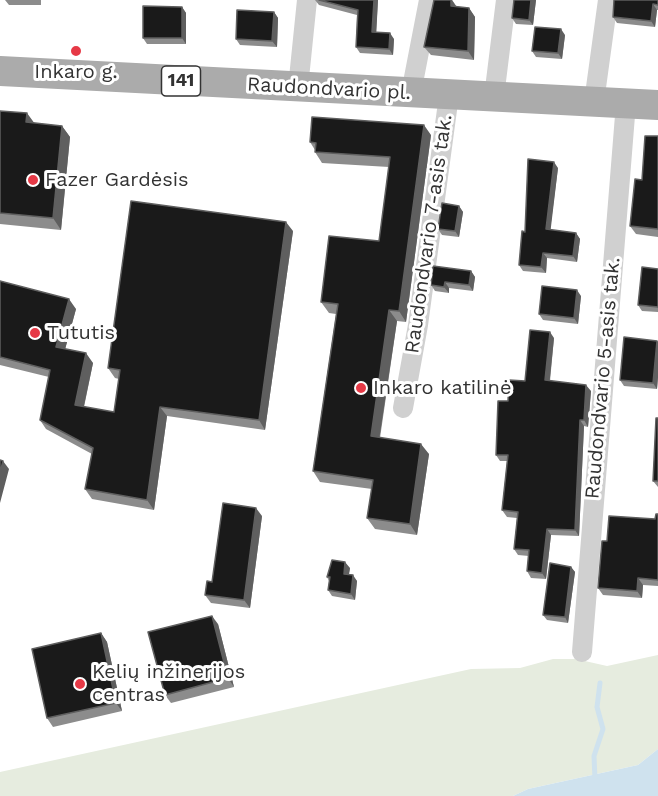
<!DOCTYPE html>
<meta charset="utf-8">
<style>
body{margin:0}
canvas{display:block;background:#fff}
</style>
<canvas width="658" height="796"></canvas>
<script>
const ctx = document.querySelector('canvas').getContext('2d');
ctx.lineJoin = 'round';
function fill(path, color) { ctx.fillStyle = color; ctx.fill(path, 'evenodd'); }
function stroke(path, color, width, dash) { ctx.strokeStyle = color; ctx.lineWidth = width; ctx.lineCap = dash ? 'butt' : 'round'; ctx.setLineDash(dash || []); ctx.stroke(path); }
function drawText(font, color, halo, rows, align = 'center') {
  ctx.font = font + ' "Work Sans",sans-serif'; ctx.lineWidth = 6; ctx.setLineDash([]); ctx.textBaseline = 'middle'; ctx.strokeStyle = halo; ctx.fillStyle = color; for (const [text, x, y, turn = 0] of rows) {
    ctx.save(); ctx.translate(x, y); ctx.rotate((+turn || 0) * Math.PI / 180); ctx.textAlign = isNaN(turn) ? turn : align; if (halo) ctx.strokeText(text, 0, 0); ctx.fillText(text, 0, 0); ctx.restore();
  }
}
fill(new Path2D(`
 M 658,655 L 658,749 L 638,765 L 528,789 L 513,796 L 0,796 L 0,772 L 471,669 L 520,668 L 553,659 L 576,659 L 607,666 Z`), '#e6ecdf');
fill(new Path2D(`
 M 658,749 L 658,796 L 513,796 L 528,789 L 638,765 Z`), '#cfe2ee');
stroke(new Path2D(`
 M 595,780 L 594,756 L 603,729 L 597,707 L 600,683`), '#cfe2ee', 5);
stroke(new Path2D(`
 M 298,88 L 307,0
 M 411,93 L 429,0
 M 494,97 L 506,0
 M 594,102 L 608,0
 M 403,408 L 418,325 L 449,95
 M 582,652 L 626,103`), '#d0d0d0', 20);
stroke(new Path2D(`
 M 0,71 L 658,105`), '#ababab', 30);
fill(new Path2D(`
 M 5,0 L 41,0 L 41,5 L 9,5 Z
 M 315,0 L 378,0 L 376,32 L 394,39 L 393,55 L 360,53 L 356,47 L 357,15 L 319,5 Z
 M 434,0 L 452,0 L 457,7 L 469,8 L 475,17 L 474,60 L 431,55 L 424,47 Z
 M 514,0 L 536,0 L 533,25 L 516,24 L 512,18 Z
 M 658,0 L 658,10 L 657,10 L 655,27 L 617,23 L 613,17 Z
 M 182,7 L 186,13 L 186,44 L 147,44 L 143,38 Z
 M 274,12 L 278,18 L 277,47 L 240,45 L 236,39 Z
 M 565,35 L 562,59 L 536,57 L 532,51 Z
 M 0,111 L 34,123 L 62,126 L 70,137 L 61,230 L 0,224 Z
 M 431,135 L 406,322 L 397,321 L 380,438 L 429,454 L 417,535 L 375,529 L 367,518 L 372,489 L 320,482 L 313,471 L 336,314 L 329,313 L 321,302 L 379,241 L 389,167 L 322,163 L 315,152 L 315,150 L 310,142 Z
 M 658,136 L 658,237 L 636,234 L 630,226 L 642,180 Z
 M 558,168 L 550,230 L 576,233 L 580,239 L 577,262 L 547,258 L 546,273 L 523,271 L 519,265 L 525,232 Z
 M 459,206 L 463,212 L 459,237 L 442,235 L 438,229 Z
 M 293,231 L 265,430 L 167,416 L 154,510 L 92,499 L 85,489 L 92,454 L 46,429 L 40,420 L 49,377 L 0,365 L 0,281 L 76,309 L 65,349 L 93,363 L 84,407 L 114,412 L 119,379 L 115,378 L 108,368 Z
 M 658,269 L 658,312 L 642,311 L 638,305 Z
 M 471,271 L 475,277 L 473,291 L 449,288 L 449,293 L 435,291 L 431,285 Z
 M 581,296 L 578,324 L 543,320 L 539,314 Z
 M 554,338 L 550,381 L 591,391 L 588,427 L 584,426 L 579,536 L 551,535 L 546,579 L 531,578 L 527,571 L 529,556 L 518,555 L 514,549 L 517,518 L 507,517 L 502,510 L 507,461 L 500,461 L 496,455 L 525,381 Z
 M 657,341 L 658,342 L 658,377 L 657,389 L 624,386 L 620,380 Z
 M 658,418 L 658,487 L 653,481 Z
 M 658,514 L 658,586 L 643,585 L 642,598 L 603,595 L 598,588 L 607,541 L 655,519 Z
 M 262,516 L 250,608 L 211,603 L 205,595 L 212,582 Z
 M 571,567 L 575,572 L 568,623 L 547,620 L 543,615 Z
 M 350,568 L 349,574 L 357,581 L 355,600 L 332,596 L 328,590 L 329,581 L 327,577 Z
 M 218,624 L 234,687 L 171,703 L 165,695 Z
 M 101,633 L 107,642 L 122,711 L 53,727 L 47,718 Z`), '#8c8c8c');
fill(new Path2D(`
 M 374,0 L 378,0 L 376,38 L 372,32 Z
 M 451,0 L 452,0 L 457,8 L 451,6 Z
 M 531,0 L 536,0 L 533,25 L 529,20 Z
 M 653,4 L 657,10 L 655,27 L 651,21 Z
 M 182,7 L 186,13 L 186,44 L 182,38 Z
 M 469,8 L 475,17 L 474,60 L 468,51 Z
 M 274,12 L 278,18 L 277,47 L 272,41 Z
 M 561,29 L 565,35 L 562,59 L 558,53 Z
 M 390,33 L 394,39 L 393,55 L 389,49 Z
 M 27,113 L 35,124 L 26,122 Z
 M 424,125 L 431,135 L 406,322 L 399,311 Z
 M 62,126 L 70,137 L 61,230 L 53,218 Z
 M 554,162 L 558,168 L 550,235 L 546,229 Z
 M 459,206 L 463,212 L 459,237 L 455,231 Z
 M 286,222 L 293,231 L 265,430 L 259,420 Z
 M 576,233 L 580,239 L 577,262 L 573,256 Z
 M 543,253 L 547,258 L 546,273 L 541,267 Z
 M 471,271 L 475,277 L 473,291 L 469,285 Z
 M 445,282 L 449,288 L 449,293 L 444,287 Z
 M 577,290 L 581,296 L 578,324 L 574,318 Z
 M 69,299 L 76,309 L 63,357 L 56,347 Z
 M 389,310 L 397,321 L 378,447 L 371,436 Z
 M 550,332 L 554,338 L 549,387 L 545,380 Z
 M 657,341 L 658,342 L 658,377 L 657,389 L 653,383 Z
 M 86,353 L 93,363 L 82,415 L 75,405 Z
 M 586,385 L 591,391 L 588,427 L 584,420 Z
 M 160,407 L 167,416 L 154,510 L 147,500 Z
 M 580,420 L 584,426 L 579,536 L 575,530 Z
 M 421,444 L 429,454 L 417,535 L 410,524 Z
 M 3,461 L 9,469 L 0,503 L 0,473 Z
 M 256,508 L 262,516 L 250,608 L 244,600 Z
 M 547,529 L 551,535 L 546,579 L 542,573 Z
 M 345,562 L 350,568 L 348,579 L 344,574 Z
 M 571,567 L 575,572 L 568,623 L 565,617 Z
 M 353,575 L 357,581 L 355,600 L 351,594 Z
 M 638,578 L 643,585 L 642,598 L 637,591 Z
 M 212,616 L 218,624 L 234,687 L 228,678 Z
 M 101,633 L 107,642 L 122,711 L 116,703 Z`), '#5f5f5f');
const building = new Path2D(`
 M 319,0 L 374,0 L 372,32 L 390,33 L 389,49 L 356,47 L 358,10 Z
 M 434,0 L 451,0 L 451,6 L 469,8 L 468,51 L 424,47 Z
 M 514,0 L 531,0 L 529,20 L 512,18 Z
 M 614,0 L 658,0 L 658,5 L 653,4 L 651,21 L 613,17 Z
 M 143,6 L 182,7 L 182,38 L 143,38 Z
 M 237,10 L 274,12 L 272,41 L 236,39 Z
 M 535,27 L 561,29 L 558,53 L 532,51 Z
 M 0,111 L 27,113 L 26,122 L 62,126 L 53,218 L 0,213 Z
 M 312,117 L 424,125 L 399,311 L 389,310 L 371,436 L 421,444 L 410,524 L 367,518 L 373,480 L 313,471 L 338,304 L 321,302 L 329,236 L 379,241 L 390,157 L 315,152 L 316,143 L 310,142 Z
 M 645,136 L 658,136 L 658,229 L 630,226 L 635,179 L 642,180 Z
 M 528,159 L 554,162 L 546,229 L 576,233 L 573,256 L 543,253 L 541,267 L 519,265 L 522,231 L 525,232 Z
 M 131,201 L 286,222 L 259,420 L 160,407 L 147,500 L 85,489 L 93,448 L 40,420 L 50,370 L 0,357 L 0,281 L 69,299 L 56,347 L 86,353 L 75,405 L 114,412 L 120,370 L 108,368 Z
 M 442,203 L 459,206 L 455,231 L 438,229 Z
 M 433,266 L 471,271 L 469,285 L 445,282 L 444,287 L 431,285 Z
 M 642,267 L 658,269 L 658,307 L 638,305 Z
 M 542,286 L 577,290 L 574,318 L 539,314 Z
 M 530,330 L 550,332 L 545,380 L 586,385 L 584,420 L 580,420 L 575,530 L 547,529 L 542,573 L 527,571 L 529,550 L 514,549 L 518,512 L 502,510 L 508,455 L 496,455 L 498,401 L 508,401 L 509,380 L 525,381 Z
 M 624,337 L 657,341 L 653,383 L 620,380 Z
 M 656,418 L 658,418 L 658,481 L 653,481 Z
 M 0,460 L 3,461 L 0,473 Z
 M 223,503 L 256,508 L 244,600 L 205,595 L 207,581 L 212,582 Z
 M 656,514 L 658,514 L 658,580 L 638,578 L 637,591 L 598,588 L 602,541 L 607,541 L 609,516 L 655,519 Z
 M 332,560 L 345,562 L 344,574 L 353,575 L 351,594 L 328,590 L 330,577 L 327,577 Z
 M 550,563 L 571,567 L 565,617 L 543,615 Z
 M 212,616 L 228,678 L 165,695 L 148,632 Z
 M 101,633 L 116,703 L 47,718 L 32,649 Z`);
fill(building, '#1a1a1a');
stroke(building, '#5f5f5f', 1.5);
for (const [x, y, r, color] of [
 [76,51,6,"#e63946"],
 [33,180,6,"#e63946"],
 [35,333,6,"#e63946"],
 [361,388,6,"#e63946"],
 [80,684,6,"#e63946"]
]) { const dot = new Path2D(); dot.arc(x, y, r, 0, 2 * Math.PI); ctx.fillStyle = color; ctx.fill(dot); stroke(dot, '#fff', 2); }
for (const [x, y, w] of [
 [181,81,39]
]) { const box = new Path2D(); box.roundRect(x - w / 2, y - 15, w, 30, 4.5); ctx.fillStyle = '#fff'; ctx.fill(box); stroke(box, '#333', 1.5); }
drawText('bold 18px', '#333', null, [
 ["141",181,81]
]);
drawText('20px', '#333', '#fff', [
 ["Inkaro g.",76,72,"center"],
 ["Fazer Gardėsis",45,180],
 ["Tututis",47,333],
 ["Inkaro katilinė",373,388],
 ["Kelių inžinerijos",92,672],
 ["centras",92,695]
], 'left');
drawText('20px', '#333', '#fff', [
 ["Raudondvario pl.",329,89,3],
 ["Raudondvario 7-asis tak.",429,234,-82],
 ["Raudondvario 5-asis tak.",603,378,-85]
]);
</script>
